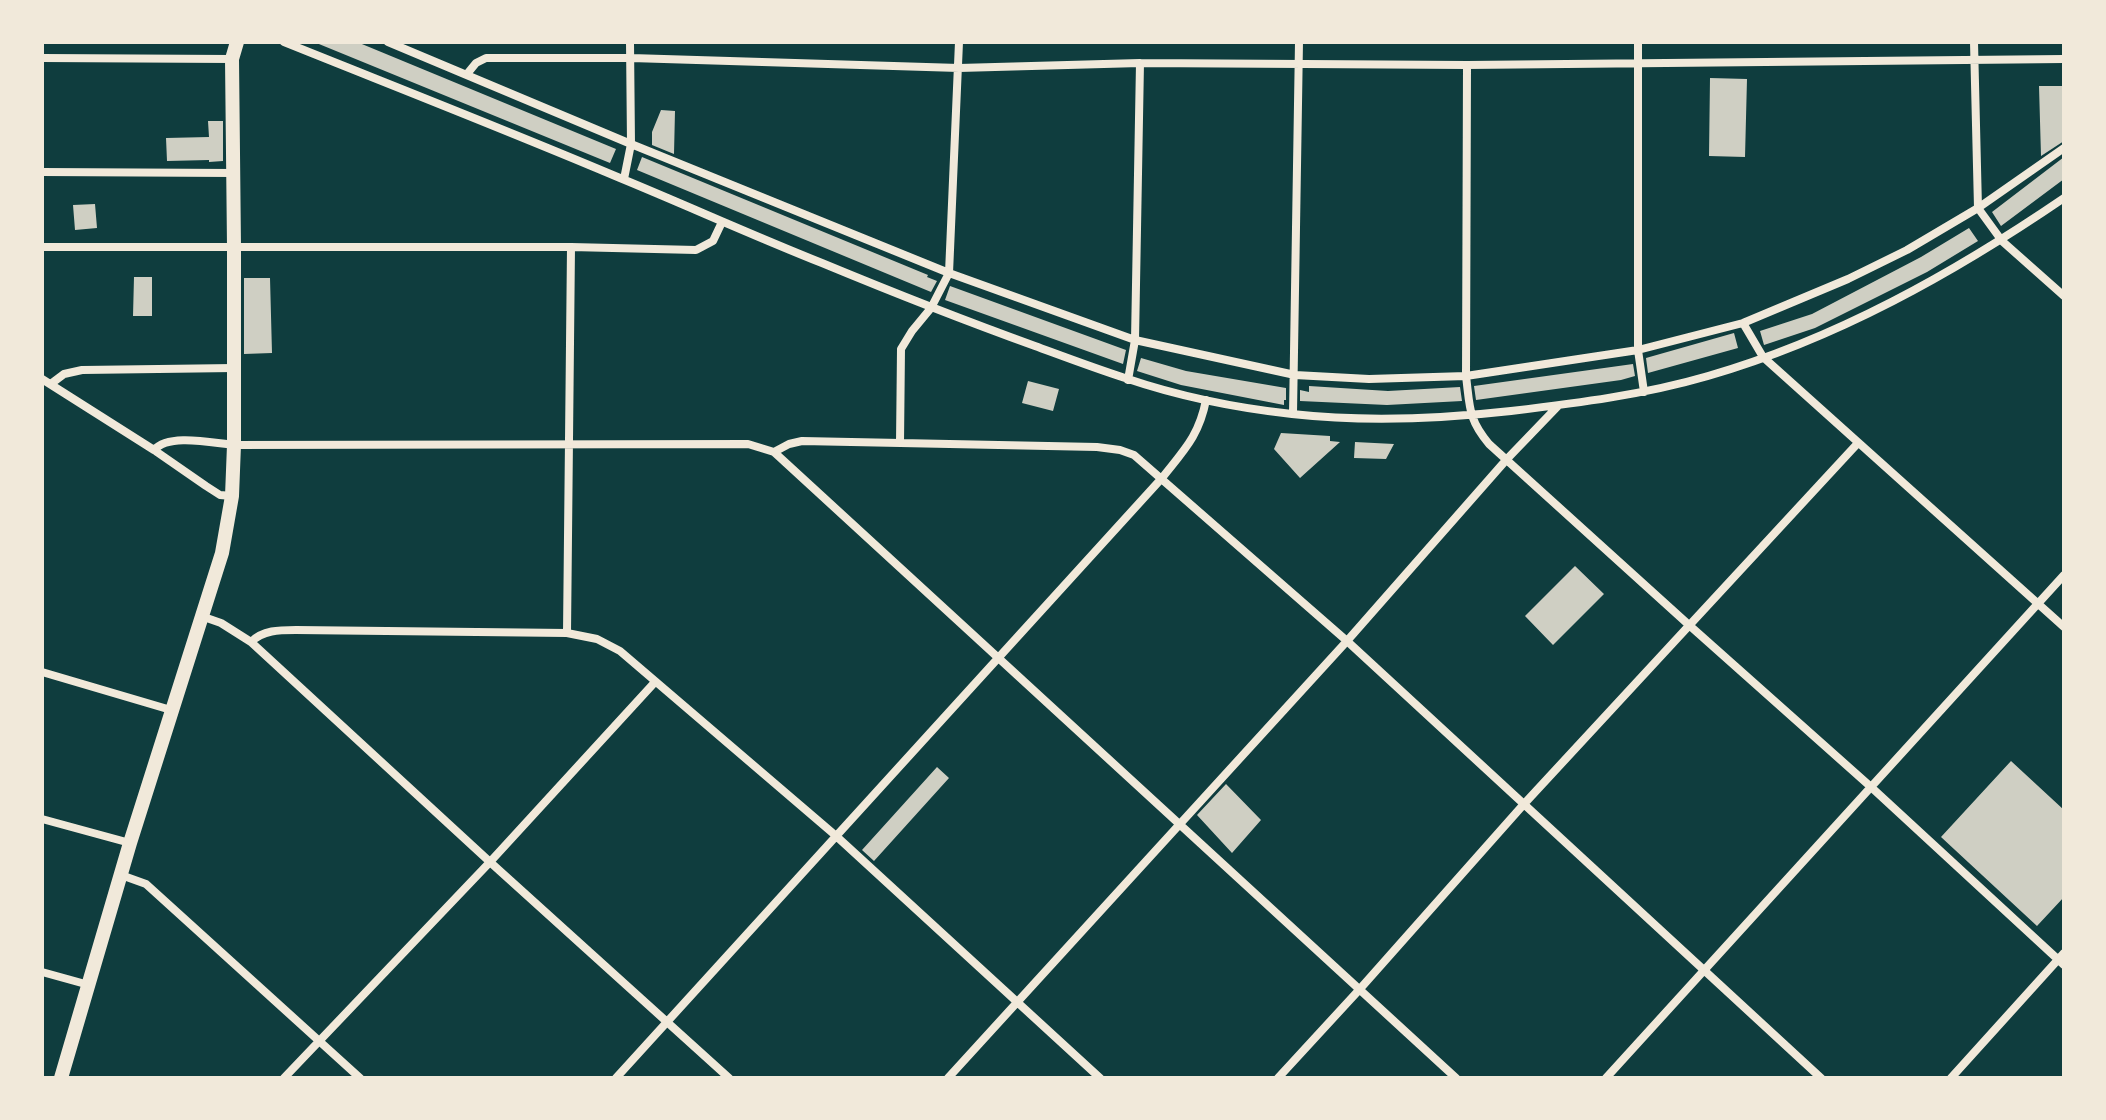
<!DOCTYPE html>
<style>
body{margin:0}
#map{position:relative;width:2106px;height:1120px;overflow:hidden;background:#0f3d3e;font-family:Quicksand,sans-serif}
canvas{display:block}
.frame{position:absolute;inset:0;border:44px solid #f1e9da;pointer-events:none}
</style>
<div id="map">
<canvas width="2106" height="1120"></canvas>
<div class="frame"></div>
</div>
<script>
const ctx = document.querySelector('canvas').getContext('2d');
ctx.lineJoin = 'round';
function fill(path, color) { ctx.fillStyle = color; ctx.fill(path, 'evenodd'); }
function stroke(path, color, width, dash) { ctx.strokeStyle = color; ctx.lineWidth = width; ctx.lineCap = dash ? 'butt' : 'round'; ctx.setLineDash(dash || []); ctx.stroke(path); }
fill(new Path2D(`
 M 314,42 L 357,42 L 616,149 L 610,163 Z
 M 1710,78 L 1747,79 L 1745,157 L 1709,156 Z
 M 2039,86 L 2064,86 L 2064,141 L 2041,156 Z
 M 661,110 L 675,111 L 674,154 L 652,145 L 652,132 Z
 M 208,121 L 223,121 L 223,161 L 209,162 L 209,160 L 167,161 L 166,138 L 209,137 Z
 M 642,157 L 928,275 L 927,277 L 937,281 L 931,292 L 637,170 Z
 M 2064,157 L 2064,179 L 2001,226 L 1992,212 Z
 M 95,204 L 97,228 L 75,230 L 73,205 Z
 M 1969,228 L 1978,241 L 1927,272 L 1815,328 L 1764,345 L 1760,331 L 1812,314 L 1921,257 Z
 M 134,277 L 152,277 L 152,316 L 133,316 Z
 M 244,278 L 270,278 L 272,353 L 244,354 Z
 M 950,286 L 1126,350 L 1123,364 L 945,300 Z
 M 1734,333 L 1738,348 L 1648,373 L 1646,358 Z
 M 1141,358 L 1186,371 L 1286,388 L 1286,400 L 1284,400 L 1284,405 L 1181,385 L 1137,371 Z
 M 1633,364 L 1635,376 L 1621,380 L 1476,400 L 1474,386 Z
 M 1028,381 L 1059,389 L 1053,411 L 1022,403 Z
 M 1309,386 L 1388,391 L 1460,387 L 1462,401 L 1387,405 L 1300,401 L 1300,390 L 1309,392 Z
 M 1281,433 L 1330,436 L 1330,441 L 1340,442 L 1300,478 L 1274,449 Z
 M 1355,442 L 1394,444 L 1386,459 L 1354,458 Z
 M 1575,566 L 1604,594 L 1553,645 L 1525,616 Z
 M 2011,761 L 2064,810 L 2064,897 L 2037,926 L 1941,837 Z
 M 937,767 L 949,778 L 874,861 L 862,850 Z
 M 1226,784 L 1261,820 L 1232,853 L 1197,815 Z`), '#cfcfc3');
stroke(new Path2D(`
 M 284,42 C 396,87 509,131 620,178 C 688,206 754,236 822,263 C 892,292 963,320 1035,346 C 1065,357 1094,368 1125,378 C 1178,396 1236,408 1292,414 C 1364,422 1439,419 1511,411 C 1577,403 1643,395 1708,376 C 1836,339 1954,273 2064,198
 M 388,42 L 631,144 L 949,273 L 1135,340 L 1295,375 L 1369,379 L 1466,376 L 1638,350 L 1743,323 L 1848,279 L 1907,250 L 1978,208 L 2064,148
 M 1638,42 L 1638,350 L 1644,392
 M 1974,42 L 1978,208 L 2002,241 L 2064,296
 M 42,58 L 232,59
 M 1467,65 L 1466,376 C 1470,407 1468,419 1489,444 L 1689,625 L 1871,787 L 2064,965
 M 467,74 L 476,63 L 486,58 L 631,58 L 959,68 L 1140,63 L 1467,65 L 2064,59
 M 42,172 L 233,173
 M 624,179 L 631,144 L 630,42
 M 42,247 L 571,247 L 696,250 L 713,241 L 722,222
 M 1743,323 L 1763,357 L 2064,627
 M 42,379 L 154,450 L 206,486 L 220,495 L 232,496
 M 1128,380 L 1135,340 L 1140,63
 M 52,383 L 64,374 L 82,370 L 234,368
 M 1293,414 L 1299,42
 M 900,443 L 901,349 L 912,331 L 931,308 L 949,273 L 959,42
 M 154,450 C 169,433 212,443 234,445 L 748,444 L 774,452 L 1456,1078
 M 774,452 L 789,444 L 802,441 L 1097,447 L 1120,450 L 1134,455 L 1347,641 L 1821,1078
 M 201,616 L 221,623 L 251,642 L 490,862 L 729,1078
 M 567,633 L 571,247
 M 251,642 C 263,630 279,630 296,630 L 567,633 L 597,639 L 620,651 L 835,835 L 1100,1078
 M 42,672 L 171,710
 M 42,819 L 130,843
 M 121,875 L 146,884 L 360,1078
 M 42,972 L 89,985
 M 284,1078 L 490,862 L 655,682
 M 616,1078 L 1162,478 C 1184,450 1199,436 1206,400
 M 948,1078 L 1347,641 L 1507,459 L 1558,406
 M 1278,1078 L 1359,990 L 1524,804 L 1858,443
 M 1606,1078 L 2064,575
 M 1951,1078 L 2064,953`), '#f1e9da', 8);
stroke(new Path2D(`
 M 61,1078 L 130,843 L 222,553 L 232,496 L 234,445 L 234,247 L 232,59 L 237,42`), '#f1e9da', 14);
</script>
